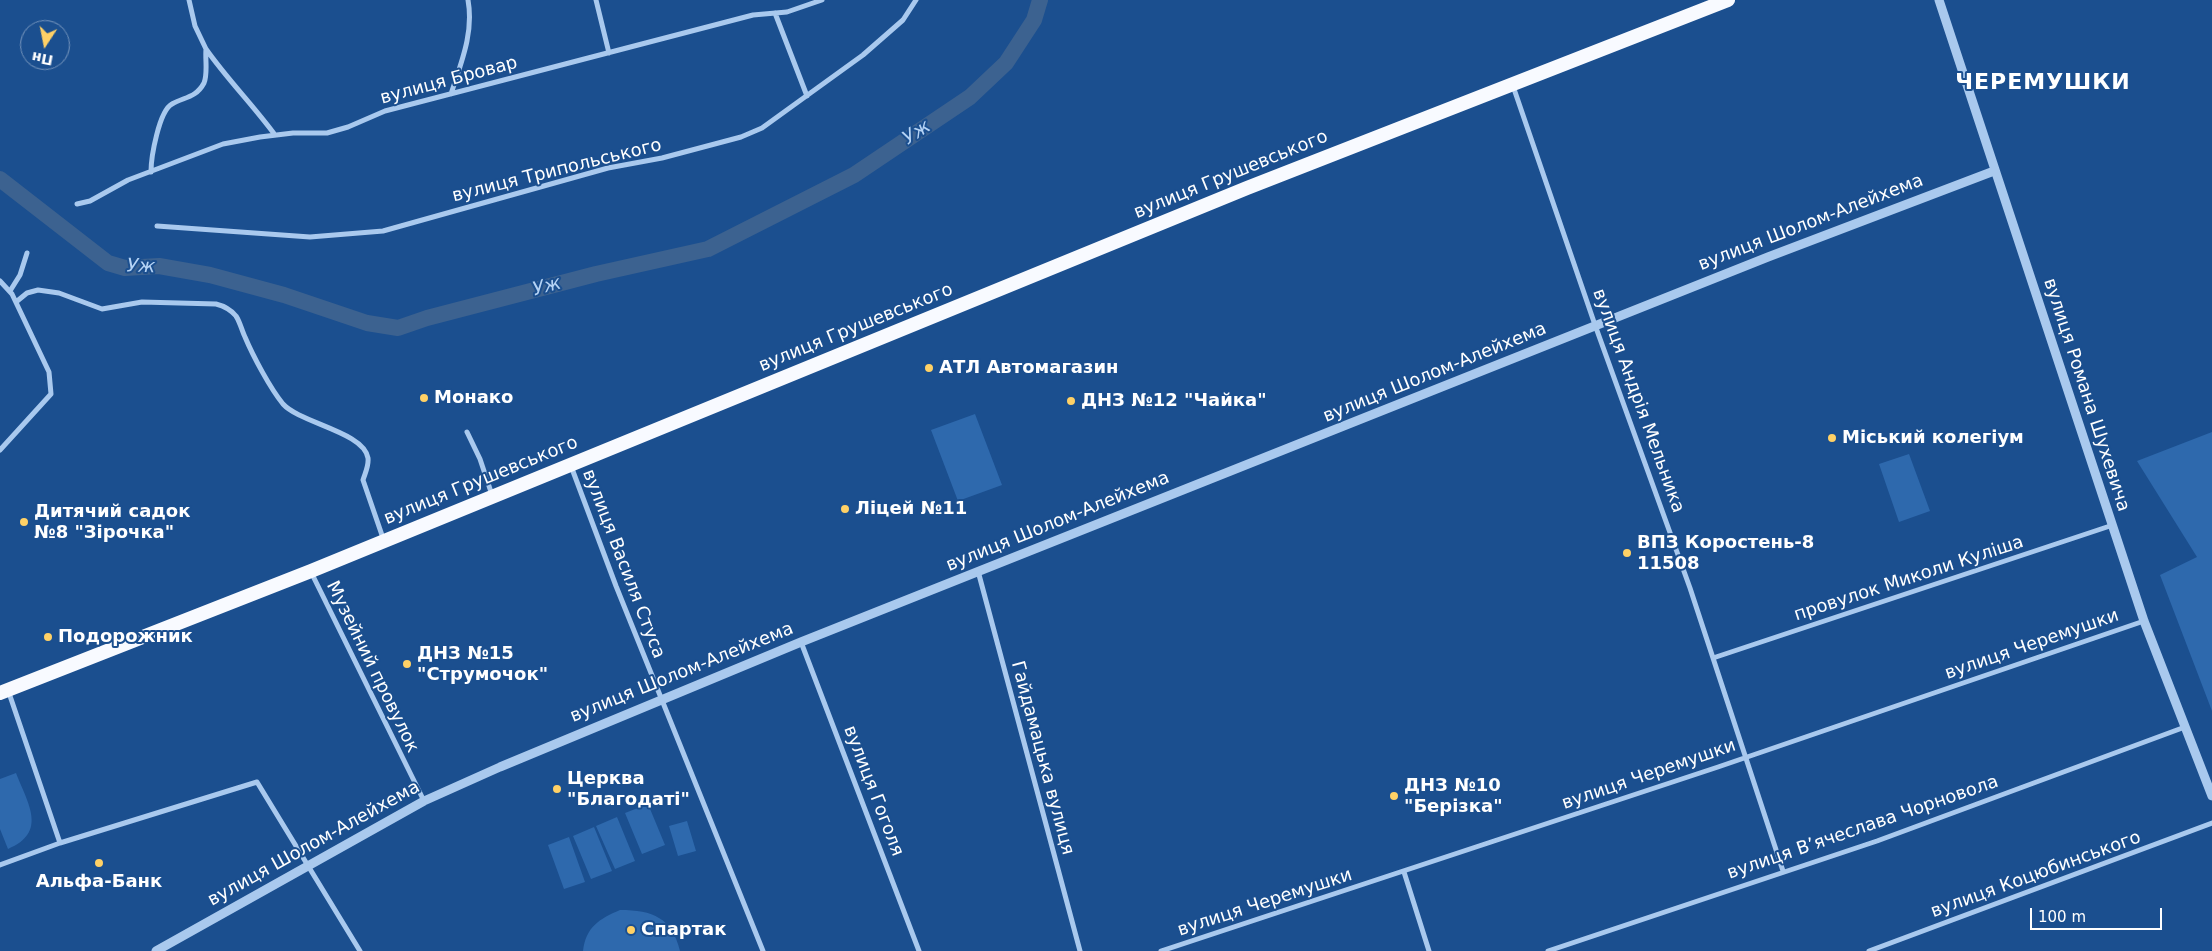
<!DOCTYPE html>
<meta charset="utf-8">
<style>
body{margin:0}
#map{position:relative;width:2212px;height:951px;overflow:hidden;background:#1b4f8f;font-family:"DejaVu Sans",sans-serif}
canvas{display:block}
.north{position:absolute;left:20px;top:20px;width:50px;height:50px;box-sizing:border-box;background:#1b4f8f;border:1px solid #7695bc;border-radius:50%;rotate:191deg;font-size:14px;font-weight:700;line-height:20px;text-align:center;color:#fff}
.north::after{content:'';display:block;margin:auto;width:18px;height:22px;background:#ffd166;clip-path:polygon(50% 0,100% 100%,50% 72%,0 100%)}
.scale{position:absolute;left:2030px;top:908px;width:132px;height:22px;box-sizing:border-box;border:2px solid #fff;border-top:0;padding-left:6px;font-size:15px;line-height:18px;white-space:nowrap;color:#fff;-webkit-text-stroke:4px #1b4f8f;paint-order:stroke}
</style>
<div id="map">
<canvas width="2212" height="951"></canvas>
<div class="north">Пн</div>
<div class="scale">100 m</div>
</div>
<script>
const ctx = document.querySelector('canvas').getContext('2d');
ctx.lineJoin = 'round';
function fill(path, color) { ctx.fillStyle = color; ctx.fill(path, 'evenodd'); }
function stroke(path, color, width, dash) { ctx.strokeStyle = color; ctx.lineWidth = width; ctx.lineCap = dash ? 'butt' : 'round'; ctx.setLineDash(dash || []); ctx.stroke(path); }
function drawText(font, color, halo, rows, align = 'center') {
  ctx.font = font + ' "DejaVu Sans",sans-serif'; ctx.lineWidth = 4; ctx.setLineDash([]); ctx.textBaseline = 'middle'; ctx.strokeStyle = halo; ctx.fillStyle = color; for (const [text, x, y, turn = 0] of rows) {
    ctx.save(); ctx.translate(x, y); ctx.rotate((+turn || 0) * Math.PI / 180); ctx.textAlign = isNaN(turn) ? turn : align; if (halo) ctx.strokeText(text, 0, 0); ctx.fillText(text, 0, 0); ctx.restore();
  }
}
fill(new Path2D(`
 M 975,414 L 1002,485 L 958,501 L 931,430 Z
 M 2212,432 L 2212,711 L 2160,575 L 2197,557 L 2137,461 Z
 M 1909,454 L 1930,511 L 1899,522 L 1879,464 Z
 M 16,773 C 28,804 48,832 8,849 L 0,829 L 0,779 Z
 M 648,804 L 665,845 L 642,854 L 625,813 Z
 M 617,817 L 635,861 L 615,869 L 596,826 Z
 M 687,821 L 696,851 L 678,856 L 669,826 Z
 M 594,827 L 612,871 L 591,879 L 573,836 Z
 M 569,837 L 585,882 L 564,889 L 548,845 Z
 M 620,910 C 653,910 672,918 680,951 L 583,951 C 586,927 599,919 620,910 Z`), '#2e69ad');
stroke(new Path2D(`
 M 0,179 L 108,263 L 125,268 L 159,266 L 210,275 L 284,295 L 367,323 L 398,328 L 427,318 L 596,274 L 708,249 L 854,175 L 970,97 L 1006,63 L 1034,20 L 1040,0`), '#3c6290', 16);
stroke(new Path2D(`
 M 189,0 L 195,26 L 206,49
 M 596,0 L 609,53
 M 775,13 L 807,96
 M 1513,86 L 1595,325 L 1690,588 L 1783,871
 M 451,94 C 461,63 474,33 468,0
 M 151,172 C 151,157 159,111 172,104 C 184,97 196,98 204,83 C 208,74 205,59 206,49 C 227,79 253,105 275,135
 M 77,204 L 90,201 L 128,180 L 223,144 L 260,137 L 293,133 L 327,133 L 348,127 L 385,111 L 753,15 L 787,12 L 822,0
 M 157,226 L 310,237 L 383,231 L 608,168 L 662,158 L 741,137 L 762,128 L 863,55 L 903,20 L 916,0
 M 0,281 L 12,294 L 49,372 L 51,394 L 0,450
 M 10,291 L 20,275 L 27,253
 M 16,302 L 27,293 L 38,290 L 59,293 L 102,309 L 142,302 L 216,304 C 224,306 231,310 236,316 C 240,322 242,331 245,337 C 253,356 270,388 283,404 C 300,423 364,432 368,458 C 369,466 365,473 363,480 L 384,541
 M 467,432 L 480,459 L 492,495
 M 571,466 L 616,586 L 763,951
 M 978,571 L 1080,951
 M 311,572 L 424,801
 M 801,642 L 919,951
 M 1713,658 L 2113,525
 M 8,690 L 60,843
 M 0,865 L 60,843 L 257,782 L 360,951
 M 1404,872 L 1429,951
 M 1161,951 L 1718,767 L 2144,621
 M 1548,951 L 1877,841 L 2185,727
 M 1869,951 L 2212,823`), '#a9c9ee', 5);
stroke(new Path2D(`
 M 1939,0 L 2144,621 L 2212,796
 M 156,951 L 424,801 L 500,767 L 801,642 L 1208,480 L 1768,257 L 1994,171`), '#a9c9ee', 9);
stroke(new Path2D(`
 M 0,693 L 311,571 L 1247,188 L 1728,0`), '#f8faff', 14);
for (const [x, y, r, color] of [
 [929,368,5,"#ffd166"],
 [424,398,5,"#ffd166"],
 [1071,401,5,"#ffd166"],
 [1832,438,5,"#ffd166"],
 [845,509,5,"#ffd166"],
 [24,522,5,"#ffd166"],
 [1627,553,5,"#ffd166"],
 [48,637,5,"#ffd166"],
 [407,664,5,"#ffd166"],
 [557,789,5,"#ffd166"],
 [1394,796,5,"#ffd166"],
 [99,863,5,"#ffd166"],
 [631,930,5,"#ffd166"]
]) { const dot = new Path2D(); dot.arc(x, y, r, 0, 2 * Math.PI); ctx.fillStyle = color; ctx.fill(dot); stroke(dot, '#1b4f8f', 2); }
drawText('18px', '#fff', '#1b4f8f', [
 ["вулиця Бровар",449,81,-15],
 ["вулиця Трипольського",557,171,-14],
 ["вулиця Грушевського",1231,175,-22],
 ["вулиця Шолом-Алейхема",1811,223,-21],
 ["вулиця Грушевського",856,328,-22],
 ["вулиця Шолом-Алейхема",1435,373,-22],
 ["вулиця Романа Шухевича",2086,395,72],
 ["вулиця Андрія Мельника",1638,401,70],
 ["вулиця Грушевського",481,481,-22],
 ["вулиця Шолом-Алейхема",1058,522,-22],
 ["вулиця Василя Стуса",623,564,69],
 ["провулок Миколи Куліша",1909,579,-18],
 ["вулиця Черемушки",2032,645,-19],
 ["Музейний провулок",372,667,64],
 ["вулиця Шолом-Алейхема",682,673,-22],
 ["Гайдамацька вулиця",1042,758,75],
 ["вулиця Черемушки",1649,775,-19],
 ["вулиця Гоголя",873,791,69],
 ["вулиця Вʼячеслава Чорновола",1863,828,-19],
 ["вулиця Шолом-Алейхема",314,844,-29],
 ["вулиця Коцюбинського",2036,875,-20],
 ["вулиця Черемушки",1265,903,-18]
]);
drawText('bold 18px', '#fff', '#1b4f8f', [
 ["АТЛ Автомагазин",939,368],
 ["Монако",434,398],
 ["ДНЗ №12 \"Чайка\"",1081,401],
 ["Міський колегіум",1842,438],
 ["Ліцей №11",855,509],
 ["Дитячий садок",34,512],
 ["№8 \"Зірочка\"",34,533],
 ["ВПЗ Коростень-8",1637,543],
 ["11508",1637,564],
 ["Подорожник",58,637],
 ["ДНЗ №15",417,654],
 ["\"Струмочок\"",417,675],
 ["Церква",567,779],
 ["\"Благодаті\"",567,800],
 ["ДНЗ №10",1404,786],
 ["\"Берізка\"",1404,807],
 ["Альфа-Банк",99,882,"center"],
 ["Спартак",641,930]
], 'left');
drawText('italic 19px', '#b5d3f5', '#1b4f8f', [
 ["Уж",917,133,-34],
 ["Уж",141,267,2],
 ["Уж",547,287,-15]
]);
ctx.letterSpacing = '1px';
drawText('bold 22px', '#fff', '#1b4f8f', [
 ["ЧЕРЕМУШКИ",2043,83]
]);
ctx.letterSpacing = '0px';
</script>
